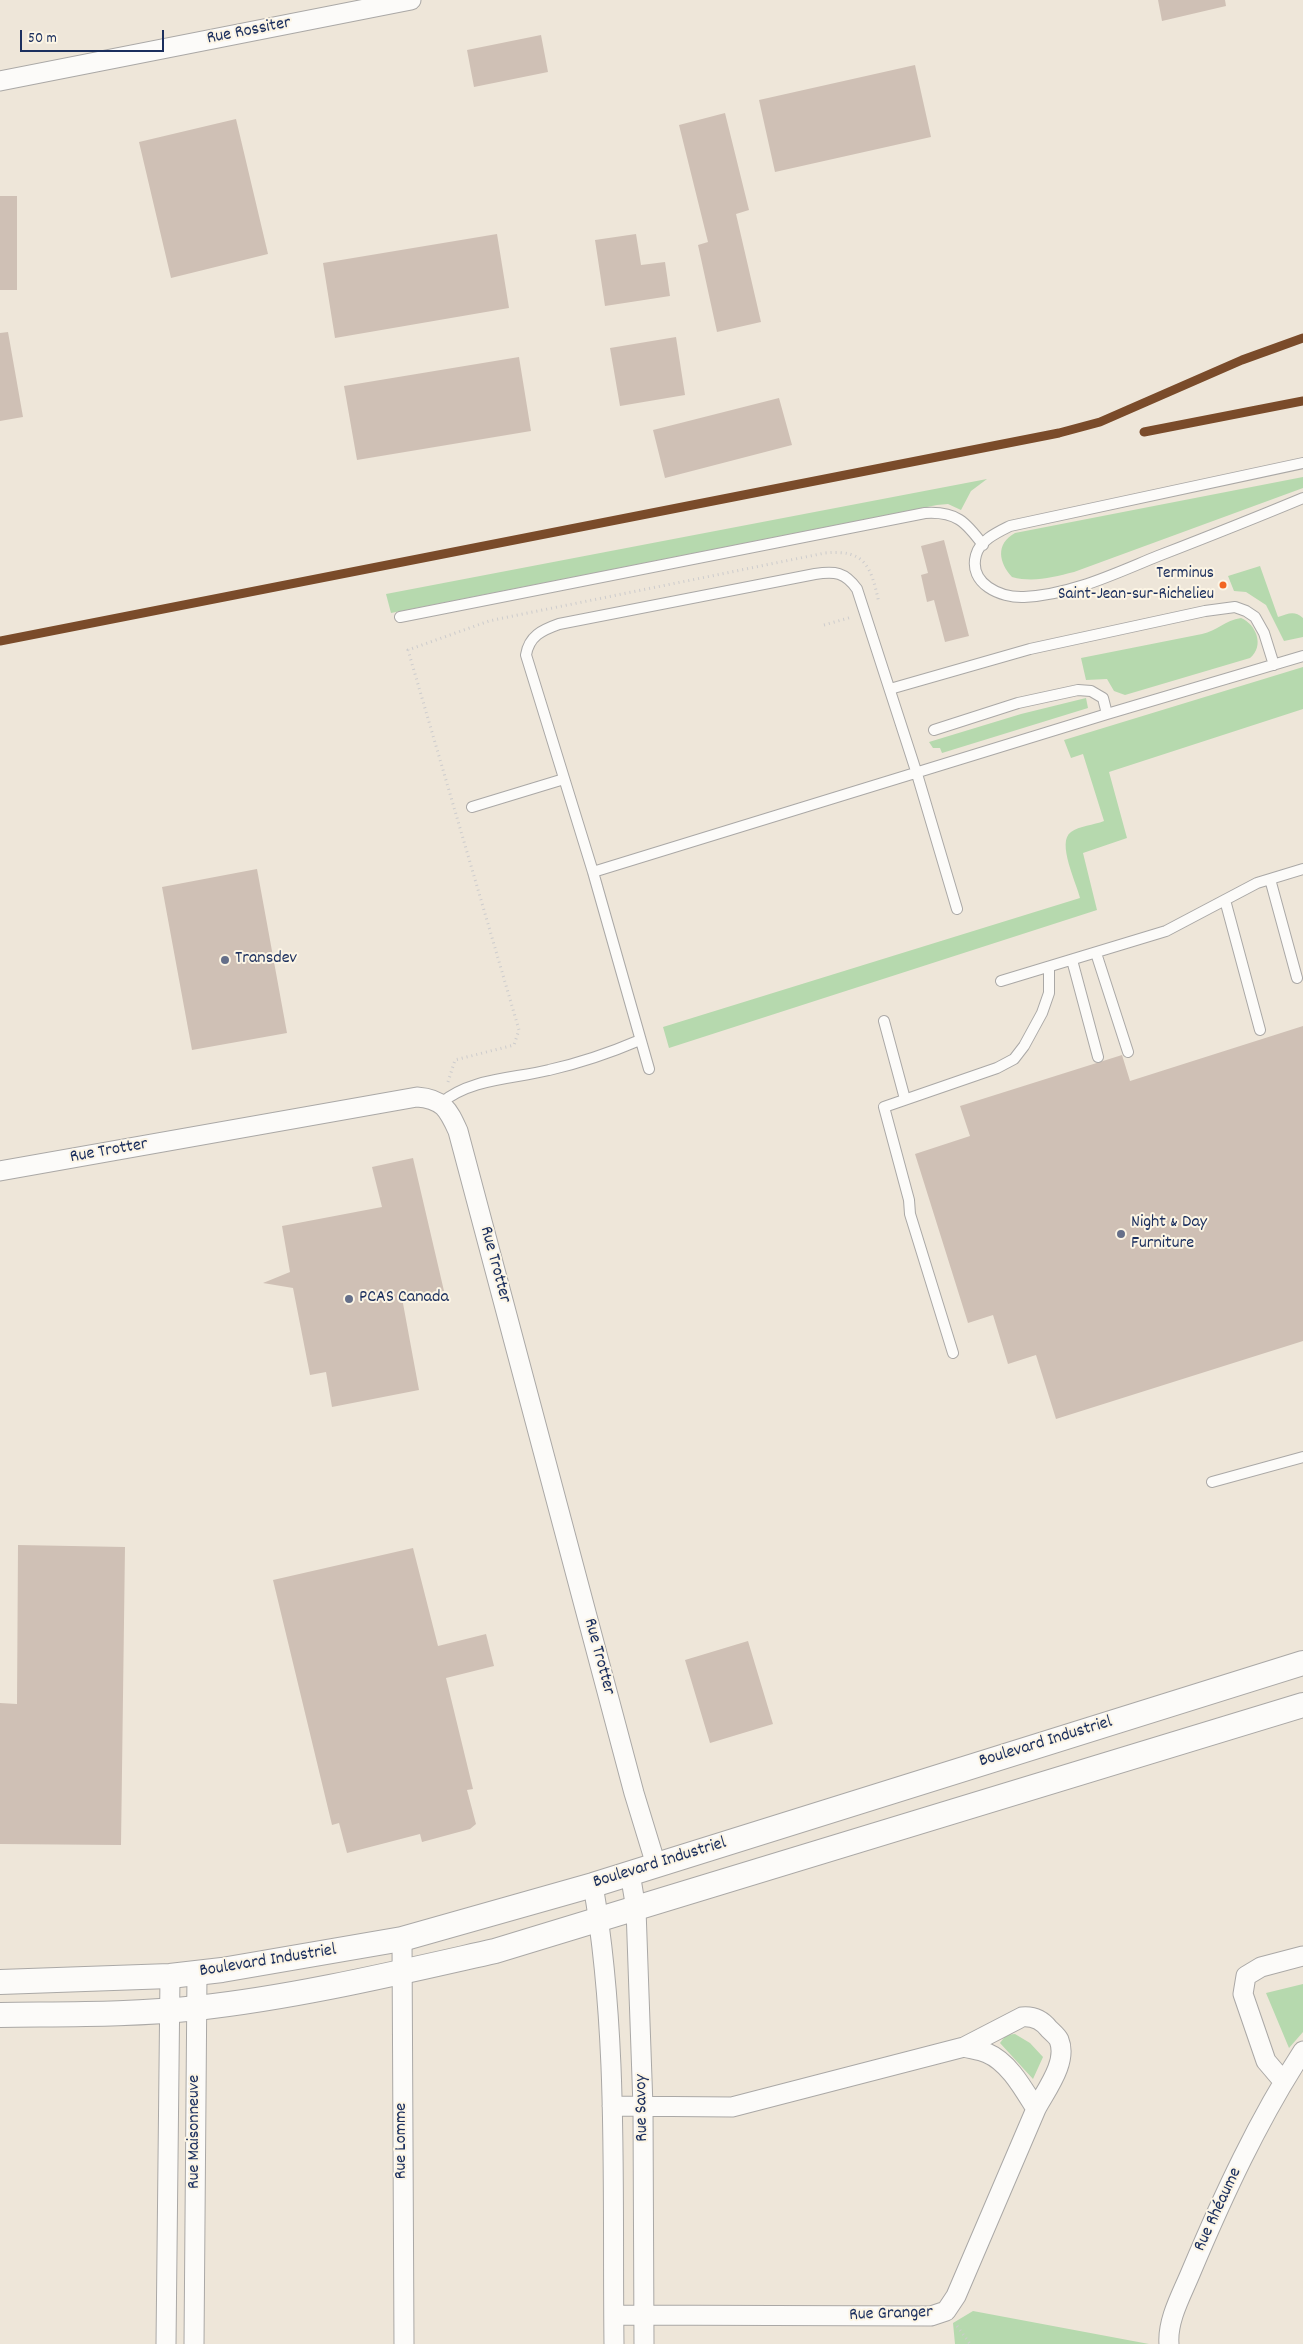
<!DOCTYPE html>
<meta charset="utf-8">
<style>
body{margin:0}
#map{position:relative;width:1303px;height:2344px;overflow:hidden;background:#eee6d9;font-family:Dekko,sans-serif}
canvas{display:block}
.scale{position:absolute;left:20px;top:30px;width:144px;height:22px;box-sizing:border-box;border:2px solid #1b2f5e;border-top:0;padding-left:6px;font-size:15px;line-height:18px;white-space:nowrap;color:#1b2f5e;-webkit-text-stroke:4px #fcf5e5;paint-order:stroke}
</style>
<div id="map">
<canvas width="1303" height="2344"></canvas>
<div class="scale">50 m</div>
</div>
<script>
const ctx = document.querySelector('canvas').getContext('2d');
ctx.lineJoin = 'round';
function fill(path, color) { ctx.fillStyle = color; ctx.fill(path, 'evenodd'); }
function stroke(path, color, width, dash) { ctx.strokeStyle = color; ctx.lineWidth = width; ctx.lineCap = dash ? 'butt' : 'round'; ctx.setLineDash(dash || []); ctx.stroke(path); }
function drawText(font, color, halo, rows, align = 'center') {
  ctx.font = font + ' Dekko,sans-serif'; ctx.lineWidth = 4; ctx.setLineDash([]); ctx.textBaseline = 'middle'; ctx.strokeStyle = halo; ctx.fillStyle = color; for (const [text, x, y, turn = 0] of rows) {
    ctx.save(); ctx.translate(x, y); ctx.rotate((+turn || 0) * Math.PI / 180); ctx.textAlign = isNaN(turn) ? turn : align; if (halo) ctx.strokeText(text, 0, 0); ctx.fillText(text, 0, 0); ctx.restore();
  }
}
fill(new Path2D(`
 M 1303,477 L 1303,488 L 1074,572 C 1053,577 1034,583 1012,577 C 999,563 995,544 1015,533 Z
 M 987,479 L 971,491 L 961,510 L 948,504 L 937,505 L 391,613 L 386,594 Z
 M 1260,566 L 1278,617 C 1288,614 1294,610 1303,618 L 1303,637 L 1284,641 L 1266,605 L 1246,592 L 1234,591 L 1228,576 Z
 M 1241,618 C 1256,624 1265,646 1250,658 L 1125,695 L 1114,691 L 1107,679 L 1086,680 L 1081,658 L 1202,634 C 1217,631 1225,620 1241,618 Z
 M 1303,667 L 1303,709 L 1109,772 L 1127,838 L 1083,853 L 1097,910 L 669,1048 L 663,1027 L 1080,898 C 1077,884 1056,842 1071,832 C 1079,826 1094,825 1104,821 L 1083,754 L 1071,758 L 1064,740 Z
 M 1086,698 L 1088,708 L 942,753 L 940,748 L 933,748 L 929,742 L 1021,714 Z
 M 1303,1984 L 1303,2032 L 1289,2048 L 1266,1993 Z
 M 1015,2034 L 1030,2043 L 1043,2057 L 1033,2079 L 1000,2043 L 1006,2035 Z
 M 973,2311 L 1149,2344 L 955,2344 L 953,2323 Z`), '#b6d9ae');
fill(new Path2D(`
 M 1158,0 L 1225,0 L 1226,6 L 1162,21 Z
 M 541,35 L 548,72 L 474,87 L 467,50 Z
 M 915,65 L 931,137 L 775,172 L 759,100 Z
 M 725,113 L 749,210 L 736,214 L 761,322 L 717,332 L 698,245 L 708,242 L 679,125 Z
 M 236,119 L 268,254 L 171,278 L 139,142 Z
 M 0,196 L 17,196 L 17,290 L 0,290 Z
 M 497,234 L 509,308 L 335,338 L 323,263 Z
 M 636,234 L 641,265 L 665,262 L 670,296 L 605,306 L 595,240 Z
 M 8,332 L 23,417 L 0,421 L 0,333 Z
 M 676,337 L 685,395 L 620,406 L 610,348 Z
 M 519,357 L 531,431 L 357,460 L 344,386 Z
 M 779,398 L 792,445 L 665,478 L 653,430 Z
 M 944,540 L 969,636 L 945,642 L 934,600 L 927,602 L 921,575 L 928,573 L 921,546 Z
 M 257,869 L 287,1033 L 192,1050 L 162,887 Z
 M 1303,1026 L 1303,1341 L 1056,1419 L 1036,1355 L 1008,1364 L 993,1315 L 968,1323 L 915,1154 L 970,1136 L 960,1106 L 1122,1055 L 1130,1081 Z
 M 413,1158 L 444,1291 L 402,1298 L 419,1390 L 332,1407 L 326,1372 L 310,1375 L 293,1288 L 263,1283 L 290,1272 L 282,1226 L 382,1207 L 372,1167 Z
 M 18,1545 L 125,1547 L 121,1845 L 0,1844 L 0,1703 L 17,1704 Z
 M 413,1548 L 438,1646 L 486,1634 L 494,1666 L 446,1678 L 473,1789 L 467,1790 L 476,1824 L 470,1829 L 422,1842 L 420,1834 L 347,1853 L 339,1823 L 332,1825 L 273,1580 Z
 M 748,1641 L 773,1724 L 710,1743 L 685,1660 Z`), '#cfc0b5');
const service = new Path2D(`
 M 1303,463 L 1010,526 C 998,532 980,540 976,555 C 968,584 1001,598 1024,597 C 1071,595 1116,573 1158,556 C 1207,537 1255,518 1303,498
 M 400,617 L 925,513 C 956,511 966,522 983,545
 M 890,689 L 1030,649 L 1205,611 L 1235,607 L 1246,611 L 1255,617 L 1264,633 L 1274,665
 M 934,730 L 1018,703 L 1078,690 L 1091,691 L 1103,698 L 1107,714
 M 472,807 L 564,779
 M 593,872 L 1107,714 L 1303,656
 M 1270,879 L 1297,978
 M 1225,900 L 1260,1030
 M 1096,953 L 1128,1052
 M 1072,960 L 1098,1057
 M 1001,981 L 1166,931 L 1257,883 L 1303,869
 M 884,1021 L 905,1099
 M 649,1069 L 593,872 L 526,655 C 529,636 542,630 559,624 L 815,574 C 835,571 845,572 857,589 L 917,774 L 957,909
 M 441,1103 C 471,1078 513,1079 549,1070 C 580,1063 612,1052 640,1040
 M 953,1353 L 910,1214 L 909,1200 L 884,1107 L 997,1068 L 1014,1059 L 1024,1046 L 1042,1013 L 1049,993 L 1049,967
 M 1212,1482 L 1303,1457`);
const minor = new Path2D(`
 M 0,81 L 411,0
 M 0,1171 L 417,1097 C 443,1099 448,1109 458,1131 L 634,1793 L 656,1865
 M 630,1873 L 636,1909 L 643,2107 L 644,2344
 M 593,1885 C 619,2035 612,2192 614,2344
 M 402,1939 L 404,2344
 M 964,2047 L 1022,2017 C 1033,2016 1042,2020 1049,2029 C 1052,2032 1057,2036 1059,2040 C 1068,2062 1046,2090 1036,2109
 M 1283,2081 L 1266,2061 L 1243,1994 L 1246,1976 L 1261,1967 L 1303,1956
 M 612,2106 L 732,2107 L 964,2047 C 971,2049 980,2050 987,2053 C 1009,2062 1024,2090 1036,2109 L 956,2296 L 946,2311 L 931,2316 L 614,2315
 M 166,2344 L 170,1976
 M 194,2344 L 197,1973
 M 1169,2344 C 1167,2320 1182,2294 1191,2272 C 1223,2196 1258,2120 1303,2051`);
const tertiary = new Path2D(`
 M 0,1982 L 170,1976 L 222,1970 L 402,1939 L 593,1885 L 1303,1663
 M 0,2015 C 65,2014 132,2015 197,2008 C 297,1997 397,1973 495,1951 L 1303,1705`);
stroke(service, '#aaa8a6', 12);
stroke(minor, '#aaa8a6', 21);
stroke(tertiary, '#aaa8a6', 26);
stroke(new Path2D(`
 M 824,625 L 852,617
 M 448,1082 L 455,1060 L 514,1045 L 519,1030 L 408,650 L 489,621 L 508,617 L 825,553 C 866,549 871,567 879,603
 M 957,2326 L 970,2344`), '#cdcccd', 3, [1, 4]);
stroke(service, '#fcfbf9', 10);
stroke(minor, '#fcfbf9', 19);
stroke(tertiary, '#fcfbf9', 24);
stroke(new Path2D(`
 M 1144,432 L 1303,401
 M 0,641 L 1059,433 L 1100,422 L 1242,360 L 1303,338`), '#7a4b2a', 9);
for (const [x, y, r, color] of [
 [1223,585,4.5,"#f26522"],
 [225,960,5,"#656f89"],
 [1121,1234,5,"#656f89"],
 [349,1299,5,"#656f89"]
]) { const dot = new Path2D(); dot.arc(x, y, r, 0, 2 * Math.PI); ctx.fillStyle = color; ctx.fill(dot); stroke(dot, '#fcf5e5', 2); }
drawText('17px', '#1b2f5e', '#fcf5e5', [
 ["Terminus",1214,575],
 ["Saint-Jean-sur-Richelieu",1214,596]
], 'right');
drawText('18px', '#1b2f5e', '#fcf5e5', [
 ["Rue Rossiter",249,32,-11],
 ["Rue Trotter",109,1152,-10],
 ["Rue Trotter",494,1265,75],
 ["Rue Trotter",598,1657,75],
 ["Boulevard Industriel",1046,1743,-17],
 ["Boulevard Industriel",660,1864,-17],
 ["Boulevard Industriel",268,1962,-9],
 ["Rue Savoy",643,2108,-91],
 ["Rue Maisonneuve",196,2132,-90],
 ["Rue Lomme",403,2141,-90],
 ["Rue Rhéaume",1219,2210,-65],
 ["Rue Granger",891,2315,-2]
]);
drawText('18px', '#1b2f5e', '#fcf5e5', [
 ["Transdev",235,960],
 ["Night & Day",1131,1224],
 ["Furniture",1131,1245],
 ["PCAS Canada",359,1299]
], 'left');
</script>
